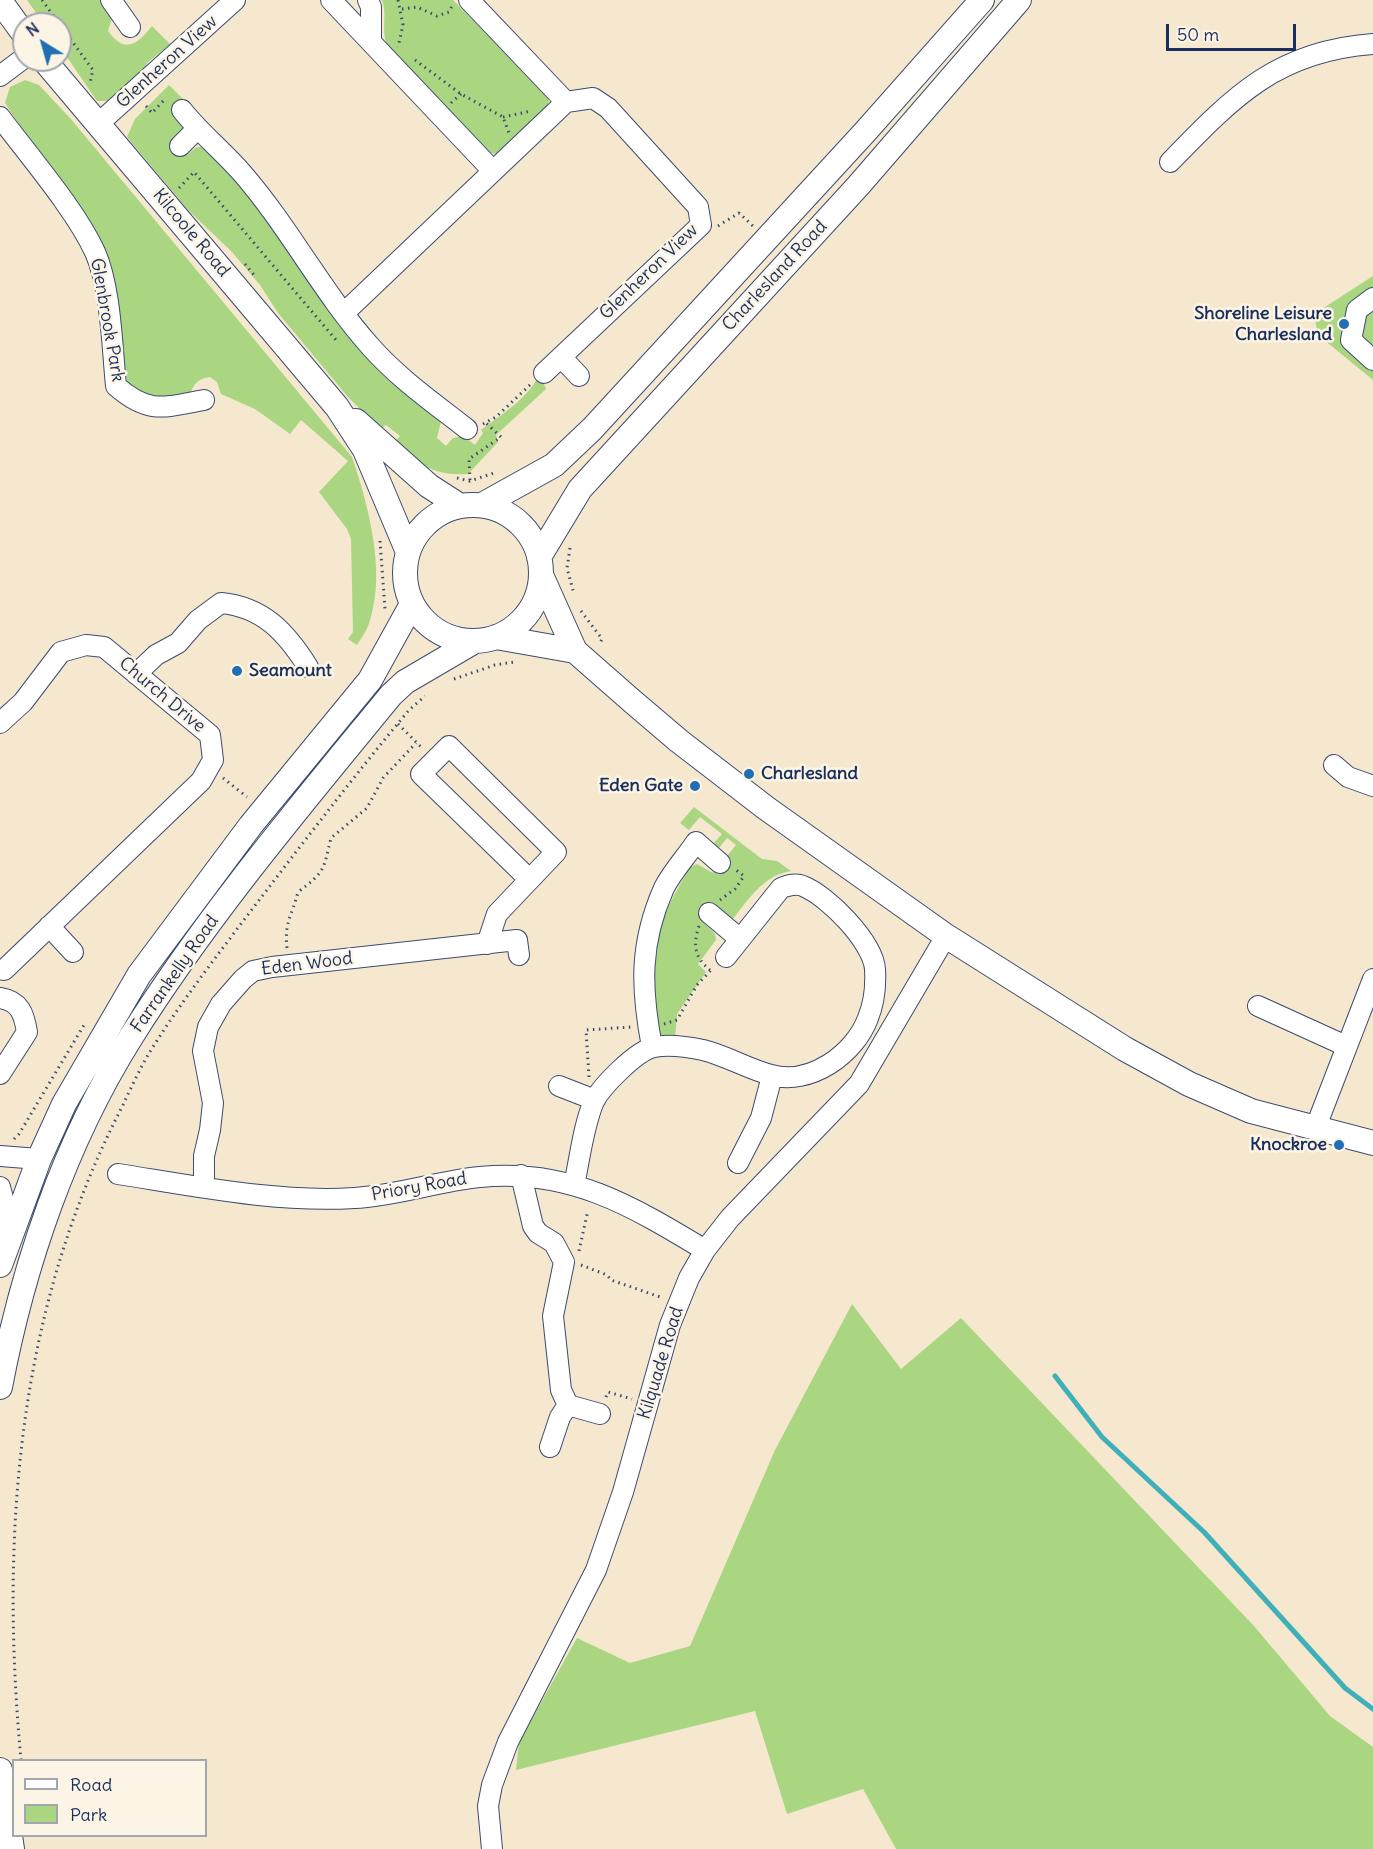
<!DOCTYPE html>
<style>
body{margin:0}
#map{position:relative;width:1373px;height:1849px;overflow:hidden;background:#f5e8cf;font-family:Delius,sans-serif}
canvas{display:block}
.legend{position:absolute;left:12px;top:1759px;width:195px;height:78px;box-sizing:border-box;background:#fcf5e5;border:2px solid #a2a6af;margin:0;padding:8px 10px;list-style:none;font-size:18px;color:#1b2f5e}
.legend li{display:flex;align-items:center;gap:12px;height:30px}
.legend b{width:30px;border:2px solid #a2a6af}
.north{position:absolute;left:12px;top:12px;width:60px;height:60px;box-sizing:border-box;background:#fcf5e5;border:2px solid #a2a6af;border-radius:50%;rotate:323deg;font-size:16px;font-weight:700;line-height:24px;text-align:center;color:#1b2f5e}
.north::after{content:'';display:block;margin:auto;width:21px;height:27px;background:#1f6fb2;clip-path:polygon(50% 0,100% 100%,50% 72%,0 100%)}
.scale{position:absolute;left:1166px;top:24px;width:130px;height:27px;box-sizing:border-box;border:3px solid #1b2f5e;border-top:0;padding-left:8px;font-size:18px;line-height:21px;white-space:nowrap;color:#1b2f5e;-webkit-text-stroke:4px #fcf5e5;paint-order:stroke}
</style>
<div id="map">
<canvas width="1373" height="1849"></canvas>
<ul class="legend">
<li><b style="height:8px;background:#fff"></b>Road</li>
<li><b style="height:16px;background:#aad682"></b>Park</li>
</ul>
<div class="north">N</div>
<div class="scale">50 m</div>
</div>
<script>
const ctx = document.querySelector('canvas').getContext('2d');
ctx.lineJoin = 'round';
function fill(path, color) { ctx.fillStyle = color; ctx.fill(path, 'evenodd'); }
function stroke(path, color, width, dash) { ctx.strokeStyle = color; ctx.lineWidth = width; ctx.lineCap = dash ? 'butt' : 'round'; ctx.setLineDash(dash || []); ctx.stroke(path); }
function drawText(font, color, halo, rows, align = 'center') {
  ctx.font = font + ' Delius,sans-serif'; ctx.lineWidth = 5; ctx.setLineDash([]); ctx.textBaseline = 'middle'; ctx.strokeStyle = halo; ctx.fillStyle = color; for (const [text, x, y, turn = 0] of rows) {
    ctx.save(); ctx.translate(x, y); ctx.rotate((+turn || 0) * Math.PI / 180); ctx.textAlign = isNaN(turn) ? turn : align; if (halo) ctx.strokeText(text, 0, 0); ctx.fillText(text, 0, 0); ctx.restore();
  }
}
fill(new Path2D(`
 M 27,0 L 105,0 L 114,12 L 108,31 C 125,54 137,45 152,26 L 170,44 L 147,63 L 144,72 L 110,101 L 97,101 L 60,47 L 60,24 L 44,24 Z
 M 382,0 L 453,0 L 549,96 L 548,109 L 501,155 L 486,152 L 388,48 C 380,29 388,17 382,0 Z
 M 25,80 L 39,85 L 70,118 L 352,457 C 368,504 386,571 370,620 C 368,629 362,637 357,645 L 348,639 L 353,632 L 351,539 L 347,529 L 319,492 L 348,461 L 301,420 L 290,434 L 255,409 L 221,394 L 217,382 L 210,377 C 198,379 194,383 190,394 C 164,399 151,403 128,386 L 103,251 L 5,103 L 10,87 Z
 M 169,85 L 186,102 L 185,129 L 178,146 L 186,155 L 197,147 L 209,147 L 441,421 L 437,438 L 446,446 L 453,438 L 463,436 L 475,445 L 483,433 L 481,430 C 498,417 535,394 539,372 L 546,389 L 496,435 L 498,442 L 468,474 C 432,476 420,464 394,442 L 400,436 L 386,425 L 380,429 L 348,397 L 278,313 L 260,285 L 232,252 L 188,210 L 127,137 L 135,119 Z
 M 1373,276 L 1373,380 L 1318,335 L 1314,314 Z
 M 694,807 L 762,859 L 777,861 L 791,871 C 761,876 747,902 729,924 L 714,912 L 704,923 L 715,934 L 716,940 L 698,964 L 706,972 L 677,1014 L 675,1040 L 656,1036 C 651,966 648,935 687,873 L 683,870 L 697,864 L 713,873 L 736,845 L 727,838 L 715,853 L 712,845 L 722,834 L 700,817 L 689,830 L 680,823 Z
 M 852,1304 L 901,1369 L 961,1318 L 1254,1626 L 1330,1716 L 1373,1747 L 1373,1849 L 896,1849 L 863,1789 L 787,1814 L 755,1711 L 516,1770 L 519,1742 L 577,1638 L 630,1663 L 690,1646 L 775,1450 Z`), '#aad682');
stroke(new Path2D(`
 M 1055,1376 L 1102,1437 L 1204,1532 L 1345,1688 L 1373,1709`), '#3fafb9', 5);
const minor = new Path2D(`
 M 111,0 L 130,27
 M 331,0 L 493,171
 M 368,0 L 371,7 L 371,40
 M 469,0 L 566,102
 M 0,76 L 24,58
 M 182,110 C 200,133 223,151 242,173 C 289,227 322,292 370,346 C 398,378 434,403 467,429
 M 0,117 C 29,156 75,209 95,252 C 111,288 112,346 116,386 C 149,415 165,407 204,400
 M 98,124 L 235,0
 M 180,146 L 197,129
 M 1170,162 C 1234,96 1277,51 1373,44
 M 1373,298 L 1357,310 L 1351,340 L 1373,360
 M 344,313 L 566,102 L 593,98 L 608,108 L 698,207 L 701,225 L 544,373
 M 561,357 L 579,376
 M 136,674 L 156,655 L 178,643 L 198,620 L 221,603 C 263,607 286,632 308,667
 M 0,723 L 23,702 L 61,652 L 86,645 L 104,647 L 210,735 L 213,760 L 201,781 L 4,970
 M 1334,765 L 1348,777 L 1373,786
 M 709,913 L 740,939
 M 49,926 L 73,952
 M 487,944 L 497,914 L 556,852 L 449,746 L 421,774 L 529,879
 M 0,998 C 20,1001 24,1014 27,1032 L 0,1074
 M 1258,1006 L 1346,1046
 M 652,1047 C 641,989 639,944 664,888 C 672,872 686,857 696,842 L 720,863
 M 559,1086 L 595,1100
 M 1315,1129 L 1373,979
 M 0,1156 L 39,1159
 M 738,1163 L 761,1118 L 772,1076
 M 118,1174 C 194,1186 278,1203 354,1198 C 396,1196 438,1181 480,1177 C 569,1168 632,1206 705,1250
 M 521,1175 L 533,1226 L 538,1233 L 554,1243 L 564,1262 L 553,1316 L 561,1390 L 568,1405 L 560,1417 L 550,1447
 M 574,1185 C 580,1158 583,1127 594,1101 C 602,1086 636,1051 654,1047 C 668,1044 689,1047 703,1050 C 727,1056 748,1069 771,1075 C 810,1086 855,1054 868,1018 C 875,1001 876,986 875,969 C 873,942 828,896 803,886 C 796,883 789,885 781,888 L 726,957
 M 204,1186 L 204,1156 L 210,1130 L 213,1103 L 203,1051 L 208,1027 L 221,1004 L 243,979 L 253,971 L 272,967 L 517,940 L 519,955
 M 0,1187 L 6,1210 L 4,1240
 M 568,1405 L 600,1414
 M 492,1849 L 488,1806 L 492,1785 L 508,1742 L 596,1570 L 623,1492 L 670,1325 L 689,1278 L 705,1250 L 730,1218 L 859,1084 L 946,936`);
const major = new Path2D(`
 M 0,1 L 24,34
 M 44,60 L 337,407 L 365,450 L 408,552
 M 356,421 L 429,486 L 460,506
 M 482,505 L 554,465 L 592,429 L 865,132 L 982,0
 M405 573a68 68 0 1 1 136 0a68 68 0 1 1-136 0Z
 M 539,557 L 580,489 L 858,186 L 1019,0
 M 541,575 L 575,651 L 632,701 L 679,741 L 766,808 L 946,936 L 1125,1049 L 1189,1084 L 1251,1111 L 1373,1143
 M 496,637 L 575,651
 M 0,1265 L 39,1159 L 64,1104 L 139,975 L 251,825 L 370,680 L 412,604
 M 0,1387 C 23,1266 65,1142 131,1037 C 207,916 301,805 391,695 L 405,682 L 475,641
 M 0,1770 L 12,1849`);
stroke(minor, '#3c4b6f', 22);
stroke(major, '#3c4b6f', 26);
stroke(new Path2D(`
 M 42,0 L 93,70 L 90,83
 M 398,0 L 403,25 L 398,47
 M 402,9 L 417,7 L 437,16 L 449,12 L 452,6
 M 415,60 L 461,94 L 503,117 L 509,133
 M 451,103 L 461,94
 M 146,106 L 152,113 L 166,98
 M 503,117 L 531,111
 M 179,188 L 194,172 L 336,340 L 339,338
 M 718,226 L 739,213 L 753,226
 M 245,264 L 254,275
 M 483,424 L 496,417 L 531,384
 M 457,478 L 470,481 L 494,473
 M 470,480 L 469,459 L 501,437 L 486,423
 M 380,541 L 385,609
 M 570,548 L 567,568 L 574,594
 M 581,611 L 602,639 L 599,645
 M 454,679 L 495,665 L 514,662
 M 398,724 L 422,748
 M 223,778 L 247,797
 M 720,900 L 735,889 L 744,876 L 736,870
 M 699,926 C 693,945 694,957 710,970
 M 287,948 C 284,922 292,916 298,892 C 326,871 323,870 331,838 L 367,808 L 383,778 L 416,743
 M 664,1024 L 677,1020 L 697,985 L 713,968
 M 589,1077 L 586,1030 L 631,1027
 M 14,1139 L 19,1134 L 84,1025
 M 579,1251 L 588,1210
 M 581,1265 L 607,1275 L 611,1280 L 663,1298
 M 606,1397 L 608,1392 L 632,1399
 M 21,1760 C 0,1535 17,1310 122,1107 C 131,1088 140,1068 151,1050 C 181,1002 216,957 250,912 C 302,844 354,776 409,710 L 425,696`), '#3c4b6f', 3, [1.5, 4.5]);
stroke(minor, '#fff', 20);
stroke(major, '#fff', 24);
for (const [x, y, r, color] of [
 [1344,324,6,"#1f6fb2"],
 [237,671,6,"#1f6fb2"],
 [749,774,6,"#1f6fb2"],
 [695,786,6,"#1f6fb2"],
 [1339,1145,6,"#1f6fb2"]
]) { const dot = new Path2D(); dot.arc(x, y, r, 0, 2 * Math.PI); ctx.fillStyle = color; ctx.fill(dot); stroke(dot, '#fcf5e5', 2); }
drawText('18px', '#1b2f5e', '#fcf5e5', [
 ["Glenheron View",167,62,-42],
 ["Kilcoole Road",191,233,50],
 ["Glenheron View",649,272,-44],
 ["Charlesland Road",775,276,-47],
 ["Glenbrook Park",107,320,80],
 ["Church Drive",162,695,40],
 ["Eden Wood",307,964,-7],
 ["Farrankelly Road",175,974,-55],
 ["Priory Road",419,1187,-10],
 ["Kilquade Road",661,1363,-73]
]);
drawText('bold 18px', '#1b2f5e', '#fcf5e5', [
 ["Shoreline Leisure",1332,314],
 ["Charlesland",1332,335],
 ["Seamount",249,671,"left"],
 ["Charlesland",761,774,"left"],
 ["Eden Gate",683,786],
 ["Knockroe",1327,1145]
], 'right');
</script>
